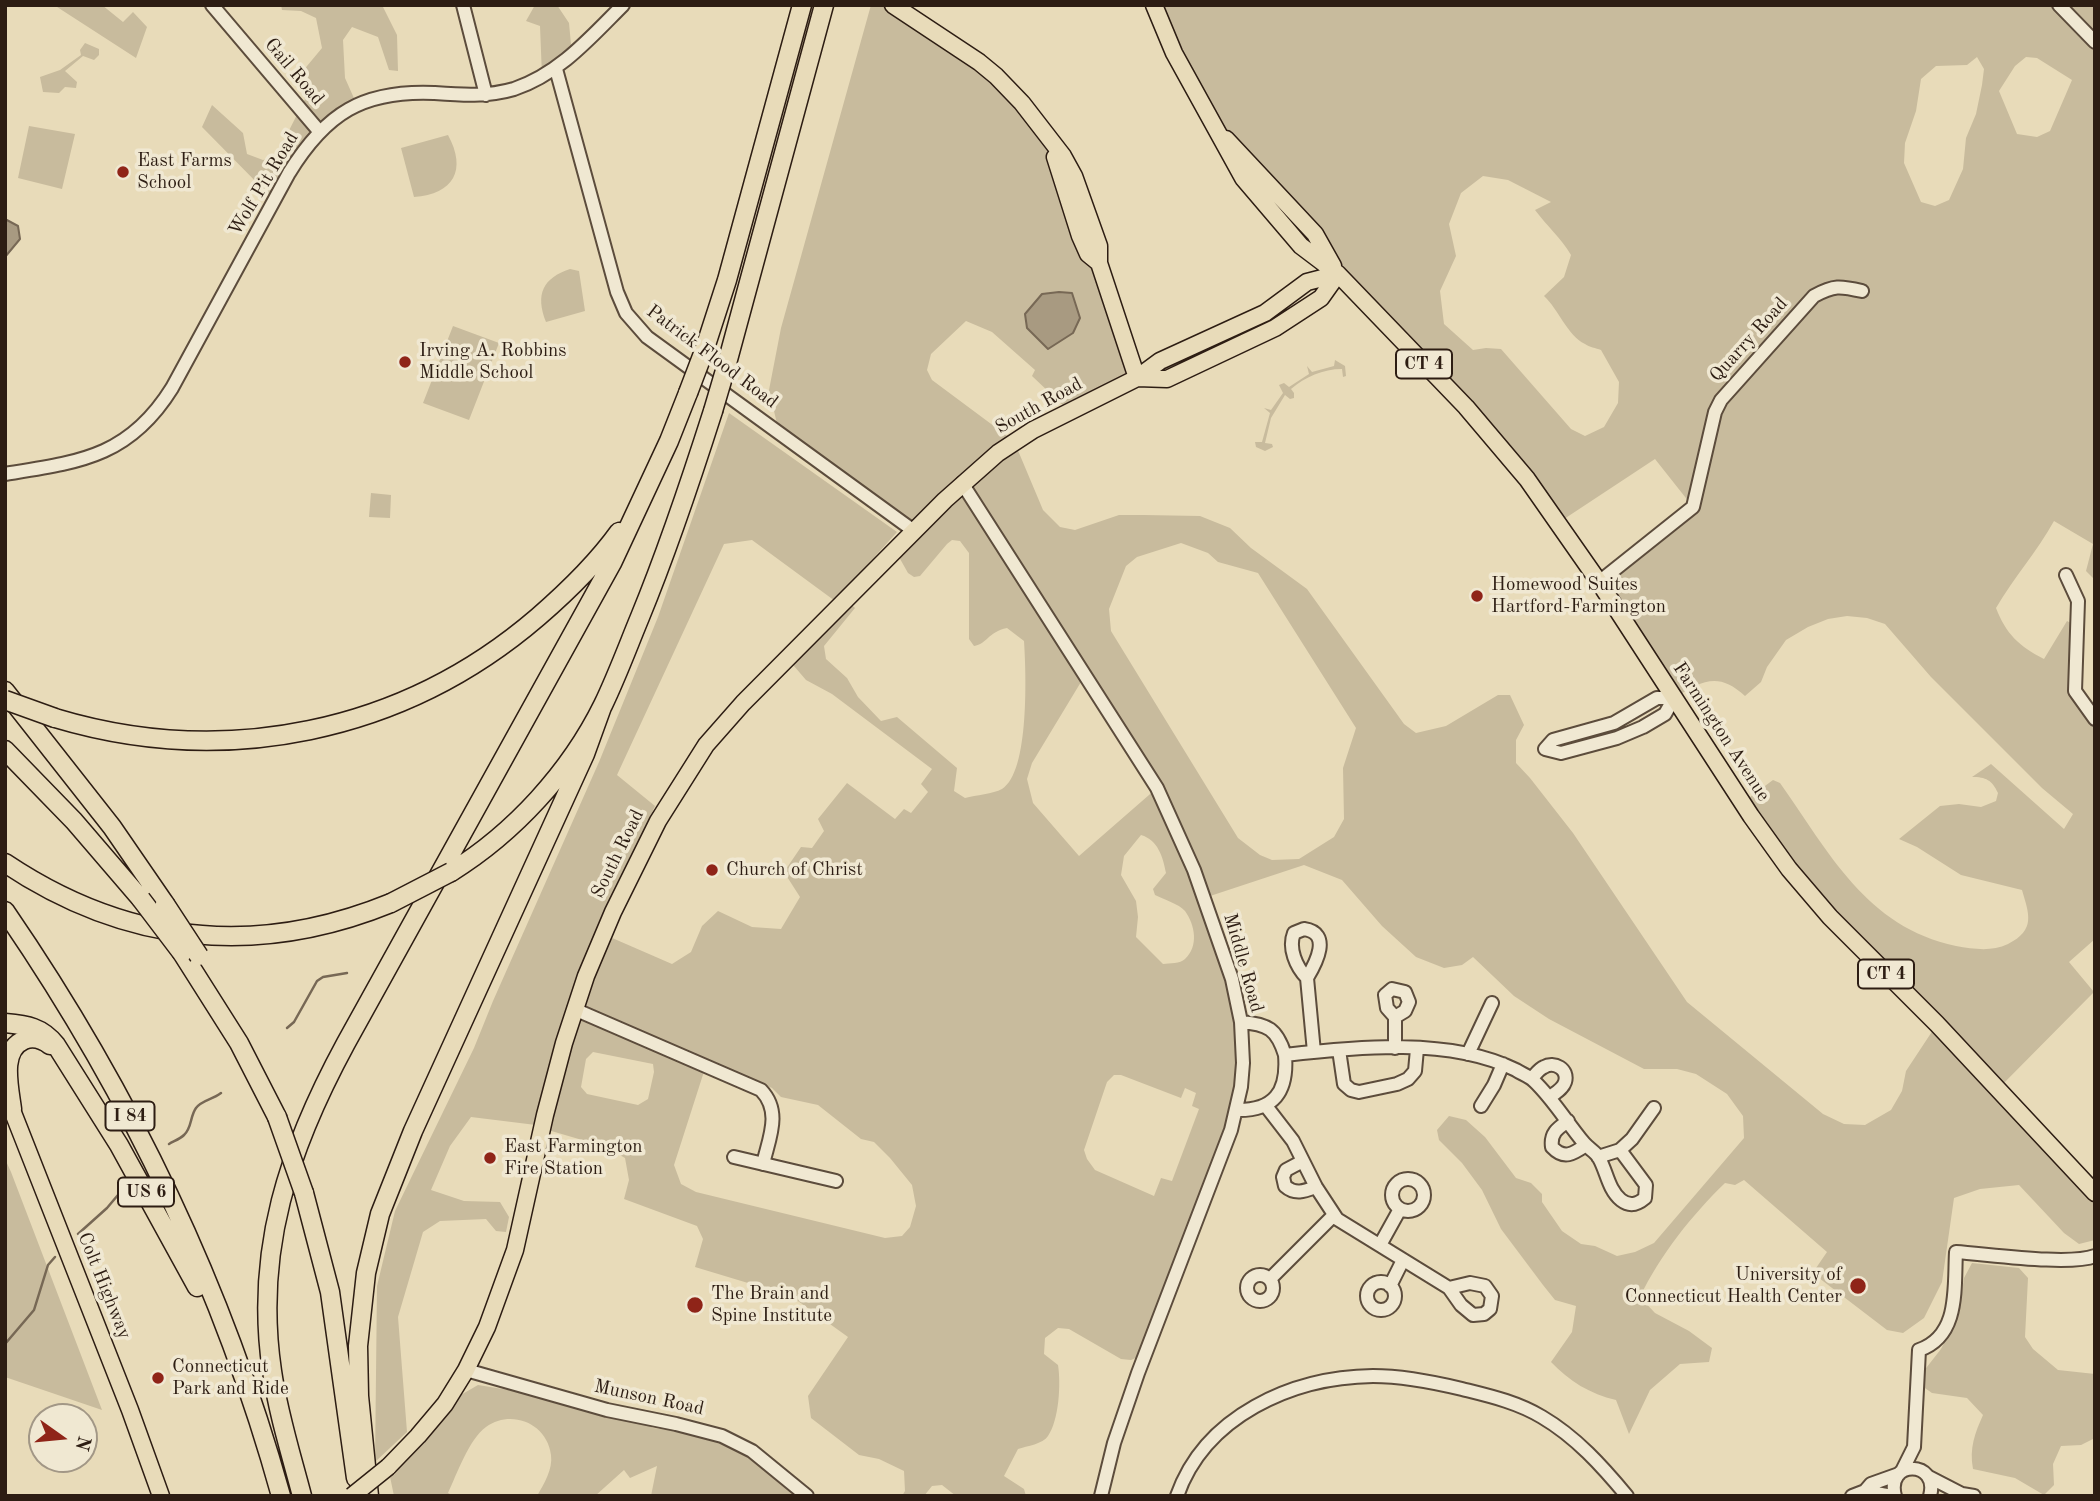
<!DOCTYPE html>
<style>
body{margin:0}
#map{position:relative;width:2100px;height:1501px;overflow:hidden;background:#e8dbb9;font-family:"Old Standard TT",serif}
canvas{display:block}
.frame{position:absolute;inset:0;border:7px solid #2d1d13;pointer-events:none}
.north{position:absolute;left:28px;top:1403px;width:70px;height:70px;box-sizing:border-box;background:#f0e8d2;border:2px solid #a29786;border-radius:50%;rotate:105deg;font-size:19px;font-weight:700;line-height:28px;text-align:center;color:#2d1d13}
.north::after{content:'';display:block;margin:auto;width:24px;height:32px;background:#8f2418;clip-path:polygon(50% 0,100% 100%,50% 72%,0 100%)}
</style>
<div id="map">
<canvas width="2100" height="1501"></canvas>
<div class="frame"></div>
<div class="north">N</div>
</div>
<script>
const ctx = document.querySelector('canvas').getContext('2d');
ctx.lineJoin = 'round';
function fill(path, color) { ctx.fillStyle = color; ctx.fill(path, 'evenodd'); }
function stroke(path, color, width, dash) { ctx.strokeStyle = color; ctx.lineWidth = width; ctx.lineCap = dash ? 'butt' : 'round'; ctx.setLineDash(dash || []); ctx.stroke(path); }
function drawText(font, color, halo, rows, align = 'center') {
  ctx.font = font + ' "Old Standard TT",serif'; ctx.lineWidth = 7; ctx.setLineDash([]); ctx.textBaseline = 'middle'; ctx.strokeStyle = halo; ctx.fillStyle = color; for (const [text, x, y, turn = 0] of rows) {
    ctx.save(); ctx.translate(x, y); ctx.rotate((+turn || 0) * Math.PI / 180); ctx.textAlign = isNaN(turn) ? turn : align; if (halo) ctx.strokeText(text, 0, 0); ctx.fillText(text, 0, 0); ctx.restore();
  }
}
fill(new Path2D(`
 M 54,5 L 102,5 L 123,22 L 133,12 L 147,27 L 136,58 Z
 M 281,5 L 382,5 L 397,35 L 398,71 L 389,70 L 378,37 L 352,27 L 343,40 L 345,78 L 357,105 L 319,131 L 197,331 L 269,195 L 202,127 L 212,105 L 243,133 L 247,154 L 263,160 L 276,156 L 305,99 L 297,78 L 322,48 L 316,18 L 301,11 L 282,10 Z
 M 535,5 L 557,5 L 569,23 L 572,55 L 542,76 L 540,26 L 526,21 Z
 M 871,5 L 893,5 L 966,53 L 1049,140 L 1137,378 L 1070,412 L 1032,376 L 1035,370 L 992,332 L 966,321 L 931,354 L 927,370 L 932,380 L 1014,441 L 1043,510 L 1060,527 L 1075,530 L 1119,515 L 1144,515 L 1200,516 L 1230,528 L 1251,548 L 1307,589 L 1404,724 L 1416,733 L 1446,726 L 1498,695 L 1510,695 L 1524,725 L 1516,740 L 1516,763 L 1530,778 L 1573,833 L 1687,1002 L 1823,1114 L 1844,1124 L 1865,1125 L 1891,1110 L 1902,1091 L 1906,1071 L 1937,1024 L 1852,940 L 1742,803 L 1773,780 L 1780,783 C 1829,852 1866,927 1956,946 C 1974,949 1991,952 2008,944 C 2036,930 2029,914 2022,890 L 1961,875 L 1917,847 L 1899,839 L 1940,806 L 1959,804 L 1981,807 L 1996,801 L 1998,793 C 1992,780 1986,777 1972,777 L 1991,764 L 2064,829 L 2073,814 L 2042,788 L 1931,677 L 1885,624 L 1867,618 L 1847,616 L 1828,619 L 1808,627 L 1786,640 L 1767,667 L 1761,682 L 1745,696 C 1718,671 1702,681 1674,698 L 1599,582 L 1693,507 L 1655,459 L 1558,523 L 1338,274 L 1315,234 L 1220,133 L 1154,5 L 2095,5 L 2095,580 L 2086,571 L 2093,544 L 2054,521 C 2037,552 2014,577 1996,608 C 2006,634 2019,646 2044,659 L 2067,621 L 2077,626 L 2075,691 L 2095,718 L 2095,939 L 2069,962 L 2094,992 L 1998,1089 L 2095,1193 L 2095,1240 L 2079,1244 L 2064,1233 L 2019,1185 L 1980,1189 L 1954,1198 L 1942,1282 L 1924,1318 L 1903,1333 L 1887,1330 L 1819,1278 L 1814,1271 L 1827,1252 L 1744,1180 L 1735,1185 L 1725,1183 C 1692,1215 1660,1255 1640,1297 L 1655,1313 L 1689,1331 L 1712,1348 L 1709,1362 L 1680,1364 L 1650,1390 L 1629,1434 L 1616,1400 C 1590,1394 1569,1381 1551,1362 L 1572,1332 L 1576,1306 L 1555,1300 L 1543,1285 L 1501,1229 L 1482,1190 L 1462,1163 L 1439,1140 L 1437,1130 L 1449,1116 L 1466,1120 L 1485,1137 L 1516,1178 L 1531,1183 L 1542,1194 L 1542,1202 L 1562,1231 L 1581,1244 L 1595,1246 L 1617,1256 L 1635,1252 L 1654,1243 L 1744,1138 L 1743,1116 L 1727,1094 L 1696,1074 L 1677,1069 L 1644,1069 L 1549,1019 L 1514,996 L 1473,957 L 1462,965 L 1444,968 L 1416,957 L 1382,926 L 1342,880 L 1304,865 L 1204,898 L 1232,979 L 1241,1087 L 1145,1354 L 1131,1360 L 1121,1359 L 1069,1329 L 1058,1328 L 1045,1338 L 1044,1354 L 1058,1365 C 1061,1384 1059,1420 1048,1436 C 1043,1444 1027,1446 1018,1449 L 1004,1476 L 1024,1489 L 1026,1496 L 956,1496 L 942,1485 L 932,1486 L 924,1496 L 902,1496 L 905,1491 L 904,1471 L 879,1459 L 859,1455 L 811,1418 L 808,1396 L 848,1337 L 791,1296 L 695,1267 L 703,1239 L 697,1226 L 624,1199 L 629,1180 L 625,1158 L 606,1147 L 548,1130 L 564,1043 L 603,934 L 672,964 L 691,952 L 702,926 L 718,911 L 752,927 L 781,929 L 800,897 L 784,872 L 801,847 L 812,848 L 824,831 L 818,819 L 847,783 L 895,819 L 904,809 L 911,813 L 928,792 L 921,784 L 932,769 L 832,694 L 806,680 L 788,659 L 846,600 L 855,608 L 824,646 L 826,659 L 847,678 L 858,697 L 881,721 L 897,717 L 957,768 L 954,791 L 965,798 C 976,795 993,794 1002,789 C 1030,772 1026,671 1024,641 L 1007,628 C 988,632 987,644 974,646 L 969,639 L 969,553 L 960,541 L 952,540 L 947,544 L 920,576 L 914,577 L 908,573 L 895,550 L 913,532 L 779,432 L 769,390 L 781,328 ZM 1977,57 L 1984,69 L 1982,85 L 1976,114 L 1966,138 L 1963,169 L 1949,200 L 1935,206 L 1921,202 L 1904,163 L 1905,143 L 1916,111 L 1921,79 L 1936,66 L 1967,65 ZM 2026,57 L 2037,58 L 2072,80 L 2050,131 L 2037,137 L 2017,134 L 1999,91 L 2015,66 ZM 1483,176 L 1508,180 L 1551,202 L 1535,210 C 1547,226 1561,238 1571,255 L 1564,277 L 1544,296 C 1559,310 1567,335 1585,344 C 1589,347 1596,348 1601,350 L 1619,382 L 1618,403 L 1604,427 L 1585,436 L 1571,429 L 1501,349 L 1486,348 L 1473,350 L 1444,324 L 1440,291 L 1456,256 L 1449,224 L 1461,193 ZM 1181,543 L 1208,553 L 1218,562 L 1258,573 L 1356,728 L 1343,768 L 1344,819 L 1334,837 L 1299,859 L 1272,860 L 1260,855 L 1238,838 L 1111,631 L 1109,609 L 1126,566 L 1137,557 ZM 1084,677 L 1157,788 L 1079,856 L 1033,803 L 1027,779 L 1032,763 ZM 1141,835 C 1158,840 1163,857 1166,873 L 1153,889 L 1155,895 C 1163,899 1179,904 1185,911 C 1195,925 1199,946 1185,959 C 1180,964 1170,963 1163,964 L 1136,937 L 1138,917 L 1136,901 L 1121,875 L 1124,856 ZM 593,1052 L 653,1064 L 654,1072 L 648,1099 L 638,1105 L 587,1094 L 581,1087 L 586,1059 ZM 708,1059 L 772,1088 L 781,1097 L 818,1105 L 861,1139 L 874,1142 L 890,1158 L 912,1185 L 916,1206 L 910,1227 L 902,1236 L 885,1238 L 696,1192 L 681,1184 L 674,1165 ZM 1114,1075 L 1121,1075 L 1181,1098 L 1185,1088 L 1196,1093 L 1192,1106 L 1199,1109 L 1172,1181 L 1161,1178 L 1154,1196 L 1095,1170 L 1087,1159 L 1084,1150 L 1107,1082 Z
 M 85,43 L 99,49 L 99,55 L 94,60 L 83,56 L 65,71 L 77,82 L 76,88 L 65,87 L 59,93 L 43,92 L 40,77 L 60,70 L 81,55 L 80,50 Z
 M 29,126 L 75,134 L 62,189 L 18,178 Z
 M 448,135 C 467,170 454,194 414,197 L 401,148 Z
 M 570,269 L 579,271 L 585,311 L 546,322 C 535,294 543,278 570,269 Z
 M 453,326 L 499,343 L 469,420 L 423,403 Z
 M 1335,360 L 1345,366 L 1346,376 L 1343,377 L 1342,369 C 1323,369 1305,377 1291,389 L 1294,393 L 1294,398 L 1290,399 L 1285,395 L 1271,418 L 1265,443 L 1272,444 L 1273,447 L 1265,451 L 1256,447 L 1255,442 L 1262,442 L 1270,413 L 1264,408 L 1271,410 L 1283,393 L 1279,385 L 1284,383 L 1289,387 L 1309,374 L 1307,366 L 1312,372 L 1334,366 Z
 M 729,413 L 897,532 L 835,601 L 752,540 L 724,544 L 617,775 L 655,806 L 600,925 L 536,1125 L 471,1117 L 450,1146 L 431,1190 L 464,1201 L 500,1202 L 509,1217 L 506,1232 L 496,1231 L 486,1219 L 440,1221 L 423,1232 L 398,1317 L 407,1432 L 375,1462 L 377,1286 L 395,1211 L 474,1048 L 493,1001 L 599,762 L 658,617 Z
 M 371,493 L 391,495 L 390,518 L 369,517 Z
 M 5,1159 L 11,1172 L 102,1410 L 5,1377 Z
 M 1972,1263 L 2019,1268 L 2028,1278 L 2025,1337 L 2033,1349 L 2058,1370 L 2095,1374 L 2095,1438 L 2081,1445 L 2061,1446 L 2053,1464 L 2054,1485 L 2044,1495 L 2015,1478 L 1973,1469 C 1969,1448 1975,1433 1983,1415 L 1967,1398 L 1932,1393 L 1922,1386 L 1923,1372 L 1941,1349 L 1959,1313 L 1964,1278 Z
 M 478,1385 L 509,1390 L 648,1425 L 653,1428 L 726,1437 L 807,1496 L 651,1496 L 657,1466 L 630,1478 L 624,1470 L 595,1496 L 537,1496 C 544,1484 553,1469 551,1455 C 547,1423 511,1409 486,1427 C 469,1439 457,1474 448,1493 L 454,1496 L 394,1496 L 388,1467 L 440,1407 Z`), '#c8bb9d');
const water = new Path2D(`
 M 5,219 L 18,226 L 20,239 L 5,257 Z
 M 1059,292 L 1072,293 L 1080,318 L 1073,333 L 1048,349 L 1027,328 L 1025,314 L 1042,294 Z`);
fill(water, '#a89a81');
stroke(water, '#776855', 2);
stroke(new Path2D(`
 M 287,1028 L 294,1022 L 317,981 L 323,977 L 347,973
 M 169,1144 C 174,1141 180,1139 184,1135 C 192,1128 190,1116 196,1108 C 202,1100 212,1100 221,1093
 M 78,1234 L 107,1208 L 123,1189
 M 5,1344 L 34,1310 L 48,1265 L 55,1257`), '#776855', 2.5);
const minor = new Path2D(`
 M 212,5 L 319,131
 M 463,5 L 486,95
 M 2059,5 L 2095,42
 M 556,69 L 617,292 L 626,313 L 647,337 L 914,531
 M 5,474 C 80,462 129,457 172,388 L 289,173 C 326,113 363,90 434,93 C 461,95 487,97 514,89 C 559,74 590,38 623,5
 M 962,483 L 1157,788 L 1194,870 L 1232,979 L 1241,1022 L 1243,1063 L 1241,1087 L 1231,1130 L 1138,1373 L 1114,1443 L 1101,1496
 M 2066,575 L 2078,601 L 2075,691 L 2095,719
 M 1599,582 L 1693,507 L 1715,412 L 1721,400 L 1814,296 C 1834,285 1840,286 1862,291
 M 1657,698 L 1674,698 L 1665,714 L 1643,727 L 1617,738 L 1561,753 L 1545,749 L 1553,740 L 1614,723 Z
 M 1304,929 C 1332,933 1316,963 1307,978 C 1296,967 1288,948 1294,933 Z
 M 1307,978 L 1314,1052
 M 1392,989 L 1405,992 L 1409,1002 L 1405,1011 L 1395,1017 L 1387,1008 L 1385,995 Z
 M 574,1009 L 761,1090 C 782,1112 769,1138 763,1164
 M 1395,1017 L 1395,1048
 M 1241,1022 C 1268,1024 1277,1029 1285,1055 C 1357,1047 1450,1037 1516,1070 C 1522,1074 1529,1076 1534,1081 C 1554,1100 1567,1123 1584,1143 C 1589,1149 1596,1152 1599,1158 C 1607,1172 1608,1189 1621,1200 C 1630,1207 1638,1204 1645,1198 L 1646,1185 L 1620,1150 L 1598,1157
 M 1339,1050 L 1344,1084 L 1351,1090 L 1359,1092 L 1397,1084 L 1408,1079 L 1415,1071 L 1417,1049
 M 1468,1054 L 1492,1003
 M 1532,1078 C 1535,1075 1539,1069 1544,1067 C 1554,1061 1569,1069 1565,1082 C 1563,1089 1555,1093 1550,1097
 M 1266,1106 L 1293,1141 L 1316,1187 L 1337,1219 L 1449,1288 L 1461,1305 L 1473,1315 L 1484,1314 L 1490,1309 L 1492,1296 L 1485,1286 L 1470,1283 L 1449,1288
 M 1481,1106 L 1494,1085 L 1503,1064
 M 1236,1110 C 1274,1111 1288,1092 1285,1055
 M 1568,1121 C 1558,1128 1550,1133 1552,1147 C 1564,1160 1573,1154 1586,1145
 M 1620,1150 L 1632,1139 L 1654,1108
 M 734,1157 L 836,1181
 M 1303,1161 L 1286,1170 L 1283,1177 L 1285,1186 C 1295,1195 1305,1191 1316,1187
 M1392 1195a16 16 0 1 1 32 0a16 16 0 1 1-32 0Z
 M 1380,1245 L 1400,1209
 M1247 1288a13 13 0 1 1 26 0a13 13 0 1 1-26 0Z
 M 1270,1279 L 1334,1215
 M1367 1296a14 14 0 1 1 28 0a14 14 0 1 1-28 0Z
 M 1390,1286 L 1403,1260
 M 466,1370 L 607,1410 L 676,1424 L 722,1436 L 752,1451 L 807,1496
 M 1902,1471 L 1914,1447 L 1919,1350 C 1960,1336 1954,1288 1956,1252 C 1988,1254 2068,1266 2095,1256
 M 1929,1477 L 1962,1494 L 1974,1496
 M 1865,1491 L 1892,1496
 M 1177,1496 C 1205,1416 1292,1377 1373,1376 C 1403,1376 1433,1382 1462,1389 C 1490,1396 1517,1402 1542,1417 C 1576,1437 1602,1466 1627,1496
 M 1852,1496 L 1865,1491 L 1871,1484 L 1899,1474
 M 1895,1496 C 1885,1459 1940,1460 1930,1496`);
const major = new Path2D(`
 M 893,5 L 979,62 L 996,76 L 1022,103 L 1063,156 L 1074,176 L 1099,246 L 1099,263 L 1137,378
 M 1154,5 L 1174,53 L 1243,178 L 1301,246 L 1338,274 L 1466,407 L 1527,479 L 1599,582 L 1751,816 L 1789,869 L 1830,917 L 1937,1024 L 2095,1193
 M 1226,139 L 1315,234 L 1333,266
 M 1055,157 L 1080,236 L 1088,254 L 1099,263
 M 1137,378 L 1167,379 L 1275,328 L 1321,298 L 1338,274
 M 8,1100 L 130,1410 L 161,1496
 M 388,1467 L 418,1436 L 445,1404 L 466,1370 L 487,1327 L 515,1250 L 545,1115 L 564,1043 L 586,976 L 613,912 L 658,821 L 706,745 L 743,703 L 945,500 L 998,453 L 1033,430 L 1137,378 L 1160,361 L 1265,313 L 1307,282 L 1338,274`);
const highway = new Path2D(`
 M 704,351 L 727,280 L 802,5
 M 726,367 L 824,5
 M 5,691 L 112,827 L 165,904
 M 55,718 C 225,769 403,733 538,617 C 568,591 596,564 619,532
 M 5,750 L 74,821 L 141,899
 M 5,863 C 126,944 256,958 391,903
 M 451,872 C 514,833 570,772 603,705 C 617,676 628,646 640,617 C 668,549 691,480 713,411
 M 5,911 C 128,1090 223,1287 281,1496
 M 182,953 L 239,1043 L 277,1117
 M 5,1023 C 27,1025 42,1027 56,1045 L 119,1145 L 197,1287
 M 12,1109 C 9,1086 0,1050 24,1040 C 34,1036 42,1039 50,1045
 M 304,1193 L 330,1292 L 356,1478
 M 302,1496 C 291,1454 278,1413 272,1371 C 254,1250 289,1148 346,1043 L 612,563 L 669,441 L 688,393
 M 369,1496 L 359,1396 L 358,1346 L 366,1273 L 380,1214 L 413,1131 L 585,754 L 602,707`);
stroke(minor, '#5c4c3c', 16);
stroke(major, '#2d1d13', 19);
stroke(highway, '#2d1d13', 21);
stroke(minor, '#f0e8d2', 12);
stroke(major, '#e8dbb9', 16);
stroke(highway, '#e8dbb9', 18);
const majorBridge = new Path2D(`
 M 352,1496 L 388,1467`);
const highwayBridge = new Path2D(`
 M 688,393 L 704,351
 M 713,411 L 726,367
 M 5,700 L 55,718
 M 141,899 L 182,953
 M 391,903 L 451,872
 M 165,904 L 199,956
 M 277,1117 L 304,1193`);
stroke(majorBridge, '#2d1d13', 19, []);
stroke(highwayBridge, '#2d1d13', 21, []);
stroke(majorBridge, '#e8dbb9', 16);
stroke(highwayBridge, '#e8dbb9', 18);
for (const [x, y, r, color] of [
 [123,172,7,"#8f2418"],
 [405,362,7,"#8f2418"],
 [1477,596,7,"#8f2418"],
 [712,870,7,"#8f2418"],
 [490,1158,7,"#8f2418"],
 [1858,1286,9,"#8f2418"],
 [695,1305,9,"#8f2418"],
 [158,1378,7,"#8f2418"]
]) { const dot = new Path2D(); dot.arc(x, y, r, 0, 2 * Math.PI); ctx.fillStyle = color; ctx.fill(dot); stroke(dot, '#f0e8d2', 2.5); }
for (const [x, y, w] of [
 [1424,364,56],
 [1886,974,56],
 [130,1116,49],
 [146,1192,56]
]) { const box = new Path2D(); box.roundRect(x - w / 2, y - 14.5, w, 29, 5); ctx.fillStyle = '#f0e8d2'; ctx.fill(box); stroke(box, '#2d1d13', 2); }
drawText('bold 18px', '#2d1d13', null, [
 ["CT 4",1424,364],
 ["CT 4",1886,974],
 ["I 84",130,1116],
 ["US 6",146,1192]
]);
drawText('19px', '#2d1d13', '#f0e8d2', [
 ["Gail Road",294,72,50],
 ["Wolf Pit Road",264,184,-59],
 ["Quarry Road",1749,340,-48],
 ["Patrick Flood Road",712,357,37],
 ["South Road",1039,406,-29],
 ["Farmington Avenue",1721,732,57],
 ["South Road",618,854,-64],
 ["Middle Road",1243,963,74],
 ["Colt Highway",104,1286,68],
 ["Munson Road",649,1398,12]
]);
drawText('19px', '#2d1d13', '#f0e8d2', [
 ["East Farms",137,161],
 ["School",137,183],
 ["Irving A. Robbins",419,351],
 ["Middle School",419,373],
 ["Homewood Suites",1491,585],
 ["Hartford-Farmington",1491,607],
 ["Church of Christ",726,870],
 ["East Farmington",504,1147],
 ["Fire Station",504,1169],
 ["University of",1842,1275,"right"],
 ["Connecticut Health Center",1842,1297,"right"],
 ["The Brain and",711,1294],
 ["Spine Institute",711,1316],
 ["Connecticut",172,1367],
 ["Park and Ride",172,1389]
], 'left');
</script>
